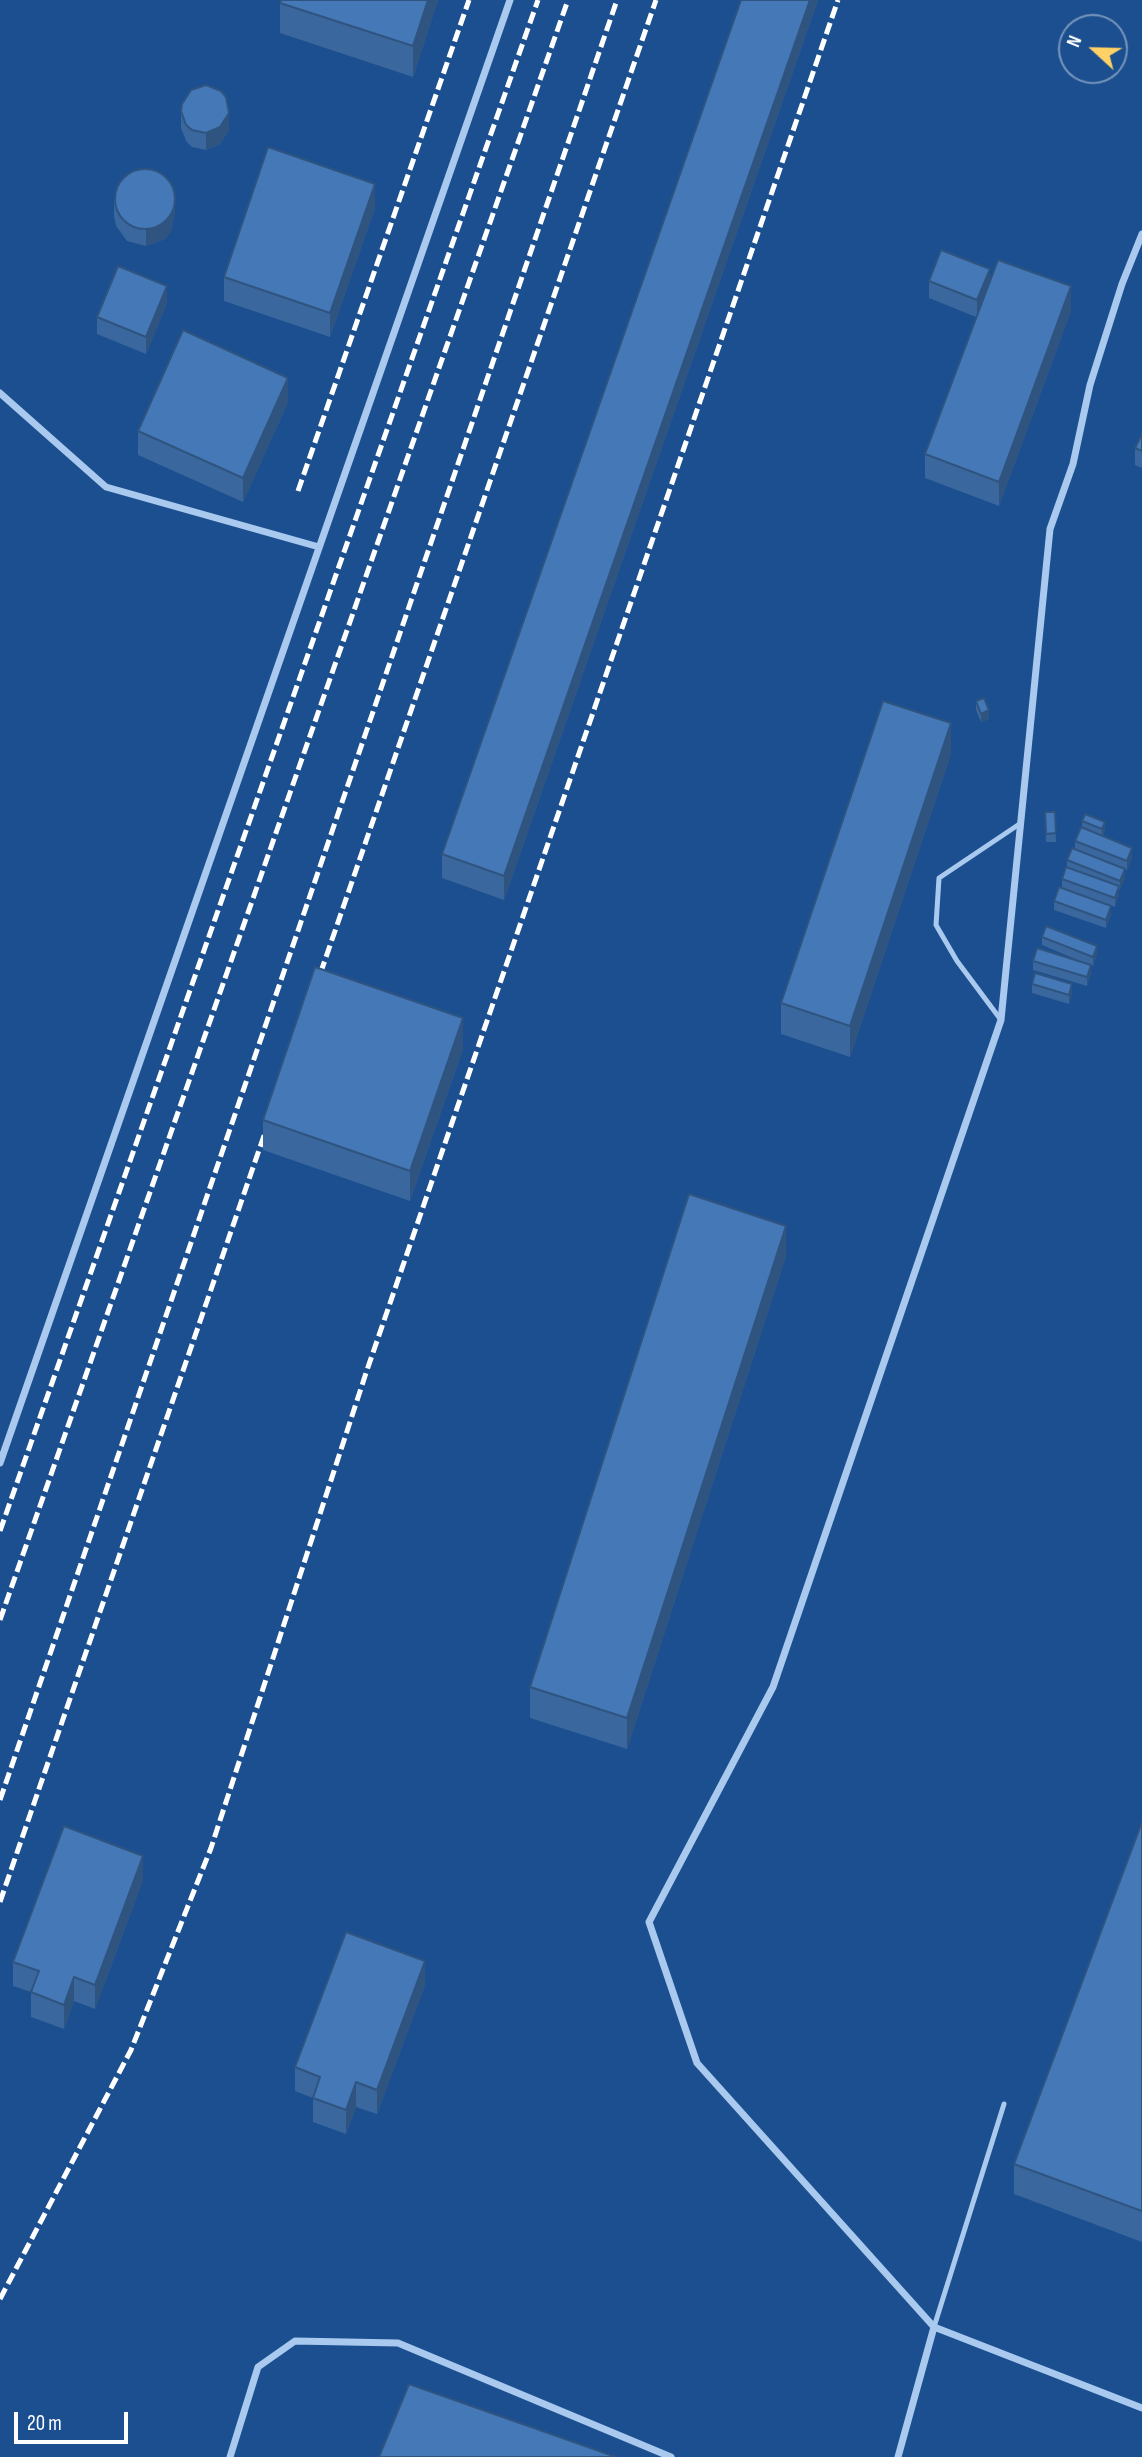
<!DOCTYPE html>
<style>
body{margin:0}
#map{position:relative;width:1142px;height:2457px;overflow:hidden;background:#1b4f8f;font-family:"Sofia Sans Condensed",sans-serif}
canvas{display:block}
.north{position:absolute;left:1058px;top:14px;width:70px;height:70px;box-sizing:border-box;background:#1b4f8f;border:2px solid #7695bc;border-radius:50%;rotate:292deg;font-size:19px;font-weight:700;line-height:28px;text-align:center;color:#fff}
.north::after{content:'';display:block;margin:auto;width:24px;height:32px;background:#ffd166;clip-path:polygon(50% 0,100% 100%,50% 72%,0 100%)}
.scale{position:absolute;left:14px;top:2412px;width:114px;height:32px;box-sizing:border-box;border:4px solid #fff;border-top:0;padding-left:9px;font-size:21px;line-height:24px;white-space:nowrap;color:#fff;-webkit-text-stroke:5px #1b4f8f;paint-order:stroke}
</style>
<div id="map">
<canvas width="1142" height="2457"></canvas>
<div class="north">N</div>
<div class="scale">20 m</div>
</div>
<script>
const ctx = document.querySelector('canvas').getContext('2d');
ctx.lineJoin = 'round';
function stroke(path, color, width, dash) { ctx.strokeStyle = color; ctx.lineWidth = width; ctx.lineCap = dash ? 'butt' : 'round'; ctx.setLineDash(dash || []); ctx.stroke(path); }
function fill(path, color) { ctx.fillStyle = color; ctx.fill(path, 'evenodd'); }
stroke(new Path2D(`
 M 1001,1020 L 957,961 L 936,925 L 939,878 L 1021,823
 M 934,2327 L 1004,2104`), '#a9c9ee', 5);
stroke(new Path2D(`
 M 1142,234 L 1122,284 L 1090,385 L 1073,464 L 1050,529 L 1001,1020 L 773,1687 L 649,1922 L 697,2063 L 934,2327 L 1142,2408
 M 0,393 L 106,487 L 319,547
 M 0,1463 L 510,0
 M 230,2457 L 258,2367 L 295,2341 L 398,2343 L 671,2457
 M 898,2457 L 934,2327`), '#a9c9ee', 7);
stroke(new Path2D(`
 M 298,491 L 469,0
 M 315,989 L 656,0
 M 0,1531 L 538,0
 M 0,1620 L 568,0
 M 0,1800 L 617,0
 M 0,1902 L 268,1124
 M 0,2299 L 131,2050 L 211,1848 L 366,1373 L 838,0`), '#fff', 5, [12, 5]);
fill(new Path2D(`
 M 438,0 L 413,77 L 280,33 L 280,3 Z
 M 741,0 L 818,0 L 504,900 L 442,878 L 442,854 Z
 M 181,111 L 229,130 L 220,144 L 206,150 L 192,147 L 186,141 L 181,128 Z
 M 114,200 L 175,211 L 171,231 L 165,239 L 146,246 L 127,241 L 116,226 L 114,216 Z
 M 375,208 L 330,337 L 224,301 L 224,277 Z
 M 990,280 L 1071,311 L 999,506 L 925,478 L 925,454 L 976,317 L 929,298 L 929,281 Z
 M 167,303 L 146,354 L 97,334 L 97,317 Z
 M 288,402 L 243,502 L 138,455 L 138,431 Z
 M 1142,434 L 1142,468 L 1135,465 L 1135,448 Z
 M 976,701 L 989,719 L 981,722 L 976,710 Z
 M 951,754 L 850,1057 L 781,1034 L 781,1003 Z
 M 1045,812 L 1055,812 L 1056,842 L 1046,842 Z
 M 1082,821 L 1105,830 L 1103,836 L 1132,857 L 1127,870 L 1125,869 L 1125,878 L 1119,890 L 1119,894 L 1115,907 L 1065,889 L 1111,914 L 1106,928 L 1054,910 L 1054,901 L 1062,888 L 1062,879 L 1067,868 L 1067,860 L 1075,849 L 1075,841 L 1082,828 Z
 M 1042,937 L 1097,955 L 1093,966 L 1091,965 L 1091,973 L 1087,986 L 1033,970 L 1033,961 L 1087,964 L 1042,945 Z
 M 1032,984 L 1072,993 L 1069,1004 L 1032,993 Z
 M 463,1049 L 410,1201 L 263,1150 L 263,1120 Z
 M 786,1256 L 627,1749 L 530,1718 L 530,1687 Z
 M 1142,1822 L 1142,2242 L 1014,2194 L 1014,2164 Z
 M 143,1880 L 95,2009 L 74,2001 L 64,2029 L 31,2017 L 31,1992 L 13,1986 L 13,1962 Z
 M 425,1985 L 377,2114 L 356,2107 L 346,2134 L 313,2122 L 313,2098 L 295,2091 L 295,2067 Z`), '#3a679d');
fill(new Path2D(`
 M 428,0 L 438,0 L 413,77 L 413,46 Z
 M 810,0 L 818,0 L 504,900 L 504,876 Z
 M 229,113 L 229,130 L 220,144 L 206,150 L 206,133 Z
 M 375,184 L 375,208 L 330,337 L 330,313 Z
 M 175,194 L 175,211 L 171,231 L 165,239 L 146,246 L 146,229 Z
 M 990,269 L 990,286 L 977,317 L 977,300 Z
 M 167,286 L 167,303 L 146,354 L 146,337 Z
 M 1071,286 L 1071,311 L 999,506 L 999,482 Z
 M 288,378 L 288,402 L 243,502 L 243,478 Z
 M 989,710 L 989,719 L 981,722 L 981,714 Z
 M 951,723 L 951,754 L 850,1057 L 850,1026 Z
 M 1105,822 L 1105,830 L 1102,838 L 1102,829 Z
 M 1132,848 L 1132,857 L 1127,870 L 1127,861 Z
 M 1125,869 L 1125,878 L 1120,890 L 1120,881 Z
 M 1119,886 L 1119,894 L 1115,907 L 1115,898 Z
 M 1111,906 L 1111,914 L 1106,928 L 1106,920 Z
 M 1097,946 L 1097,955 L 1093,966 L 1093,957 Z
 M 1091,965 L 1091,973 L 1087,986 L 1087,977 Z
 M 1072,984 L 1072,993 L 1069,1004 L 1069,995 Z
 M 463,1018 L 463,1049 L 410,1201 L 410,1171 Z
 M 786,1226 L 786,1256 L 627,1749 L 627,1718 Z
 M 143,1856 L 143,1880 L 95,2009 L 95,1985 Z
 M 425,1961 L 425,1985 L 377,2114 L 377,2090 Z
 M 74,1977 L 74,2001 L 64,2029 L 64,2005 Z
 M 356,2082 L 356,2107 L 346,2134 L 346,2110 Z`), '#305480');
const building = new Path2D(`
 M 281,0 L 428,0 L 413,46 L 280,3 Z
 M 741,0 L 810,0 L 504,876 L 442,854 Z
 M 206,85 L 221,91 L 226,97 L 229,113 L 220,127 L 206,133 L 192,130 L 186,125 L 181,111 L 182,104 L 191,90 Z
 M 268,147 L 375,184 L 330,313 L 224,277 Z
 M115 199a30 30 0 1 1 60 0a30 30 0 1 1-60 0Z
 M 941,250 L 990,269 L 977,300 L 929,281 Z
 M 998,260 L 1071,286 L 999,482 L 925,454 Z
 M 118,266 L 167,286 L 146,337 L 97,317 Z
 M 183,330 L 288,378 L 243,478 L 138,431 Z
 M 1142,434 L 1142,451 L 1135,448 Z
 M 984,698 L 989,710 L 981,714 L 976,701 Z
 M 883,701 L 951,723 L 850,1026 L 781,1003 Z
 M 1045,812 L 1055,812 L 1056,833 L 1046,834 Z
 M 1085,814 L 1105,822 L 1102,829 L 1082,821 Z
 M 1081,827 L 1132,848 L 1127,861 L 1075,841 Z
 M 1072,848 L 1125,869 L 1120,881 L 1067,860 Z
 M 1066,867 L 1119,886 L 1115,898 L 1062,879 Z
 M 1059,887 L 1111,906 L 1106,920 L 1054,901 Z
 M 1046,926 L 1097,946 L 1093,957 L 1042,937 Z
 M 1037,948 L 1091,965 L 1087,977 L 1033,961 Z
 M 315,967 L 463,1018 L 410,1171 L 263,1120 Z
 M 1035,973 L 1072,984 L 1069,995 L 1032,984 Z
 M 689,1194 L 786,1226 L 627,1718 L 530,1687 Z
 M 1142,1822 L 1142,2211 L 1014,2164 Z
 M 64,1826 L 143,1856 L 95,1985 L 74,1977 L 64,2005 L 31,1992 L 39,1971 L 13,1962 Z
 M 346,1932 L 425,1961 L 377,2090 L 356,2082 L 346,2110 L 313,2098 L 320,2077 L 295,2067 Z
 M 409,2384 L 616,2457 L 379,2457 Z`);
fill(building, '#4478b7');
stroke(building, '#305480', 2);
</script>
